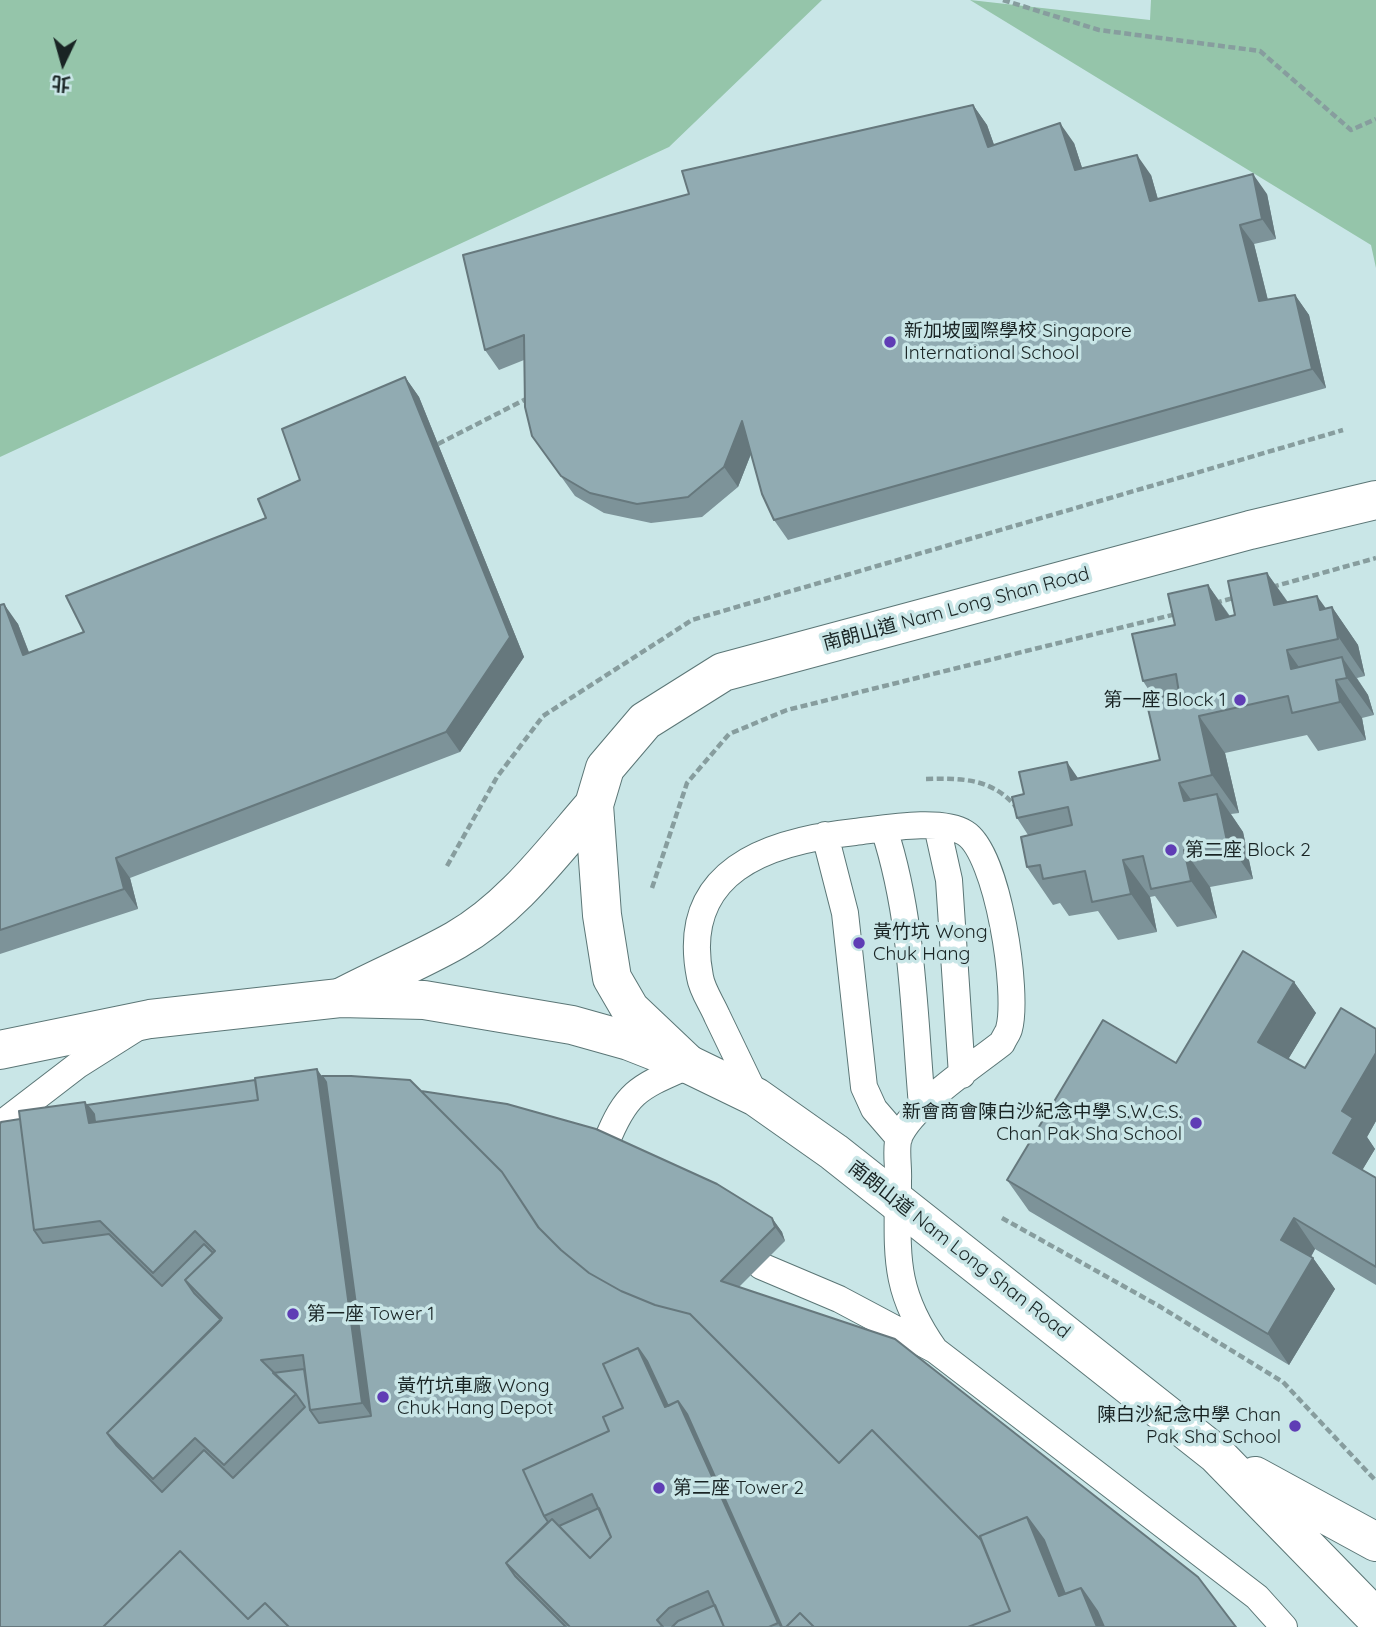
<!DOCTYPE html>
<meta charset="utf-8">
<style>
body{margin:0}
#map{position:relative;width:1376px;height:1627px;overflow:hidden;background:#c9e6e7;font-family:Quicksand,"Noto Sans TC",sans-serif}
canvas{display:block}
.north{position:absolute;left:28px;top:28px;width:70px;height:70px;-webkit-text-stroke:5px #c9e6e7;paint-order:stroke;rotate:185deg;font-size:19px;font-weight:700;line-height:28px;text-align:center;color:#192424}
.north::after{content:'';display:block;margin:auto;width:24px;height:32px;background:#192424;clip-path:polygon(50% 0,100% 100%,50% 72%,0 100%)}
</style>
<div id="map">
<canvas width="1376" height="1627"></canvas>
<div class="north">北</div>
</div>
<script>
const ctx = document.querySelector('canvas').getContext('2d');
ctx.lineJoin = 'round';
function fill(path, color) { ctx.fillStyle = color; ctx.fill(path, 'evenodd'); }
function stroke(path, color, width, dash) { ctx.strokeStyle = color; ctx.lineWidth = width; ctx.lineCap = dash ? 'butt' : 'round'; ctx.setLineDash(dash || []); ctx.stroke(path); }
function drawText(font, color, halo, rows, align = 'center') {
  ctx.font = font + ' Quicksand,"Noto Sans TC",sans-serif'; ctx.lineWidth = 7; ctx.setLineDash([]); ctx.textBaseline = 'middle'; ctx.strokeStyle = halo; ctx.fillStyle = color; for (const [text, x, y, turn = 0] of rows) {
    ctx.save(); ctx.translate(x, y); ctx.rotate((+turn || 0) * Math.PI / 180); ctx.textAlign = isNaN(turn) ? turn : align; if (halo) ctx.strokeText(text, 0, 0); ctx.fillText(text, 0, 0); ctx.restore();
  }
}
fill(new Path2D(`
 M 0,0 L 822,0 L 669,147 L 0,457 Z
 M 970,0 L 1150,20 L 1151,0 L 1376,0 L 1376,268 L 1371,245 Z`), '#95c5aa');
const service = new Path2D(`
 M 937,826 L 949,880 L 962,1075
 M 884,829 C 913,917 914,1014 922,1106
 M 825,835 L 845,913 L 864,1087 L 874,1109 L 899,1138
 M 756,1097 C 743,1070 730,1043 717,1016 C 712,1004 702,990 700,977 C 679,871 767,841 855,832 C 882,829 941,818 965,833 C 998,853 1019,993 1009,1029 C 1008,1033 1004,1038 1002,1043 C 974,1065 912,1106 899,1137 C 895,1148 899,1168 898,1180 C 898,1252 891,1288 935,1350
 M 0,1125 L 78,1065 L 135,1029
 M 606,1143 C 627,1090 640,1087 690,1065
 M 761,1266 L 839,1299 L 935,1350 L 1257,1597 L 1284,1627`);
const minor = new Path2D(`
 M 340,998 C 378,978 419,961 456,940 C 512,908 552,853 594,805
 M 688,1064 L 630,1009 L 612,978 L 602,915 L 594,805 L 605,768 L 645,721 L 723,672 L 1250,530 L 1376,500`);
const tertiary = new Path2D(`
 M 0,1050 L 150,1019 L 340,998 L 424,1000 L 572,1025 L 629,1041 L 690,1065 L 756,1097 L 834,1152 L 1216,1454 L 1376,1618
 M 1255,1476 L 1376,1542`);
stroke(service, '#5b7676', 28);
stroke(minor, '#5b7676', 40);
stroke(tertiary, '#5b7676', 40);
stroke(new Path2D(`
 M 1003,0 L 1099,30 L 1260,51 L 1351,130 L 1376,119
 M 438,444 L 528,398
 M 1272,587 L 1376,558
 M 1215,603 L 1237,597
 M 926,779 C 961,778 992,778 1016,807
 M 447,866 L 497,777 L 543,716 L 692,620 L 1343,430
 M 652,888 L 687,783 L 729,734 L 787,710 L 1176,614
 M 1002,1218 L 1159,1306 L 1283,1382 L 1376,1481`), '#879d9e', 4.5, [7, 3.5]);
stroke(service, '#fff', 26);
stroke(minor, '#fff', 38);
stroke(tertiary, '#fff', 38);
fill(new Path2D(`
 M 973,105 L 987,125 L 994,145 L 1074,143 L 1082,168 L 1151,175 L 1158,199 L 1267,194 L 1276,239 L 1254,244 L 1268,300 L 1295,295 L 1309,315 L 1326,388 L 788,540 L 774,520 L 751,454 L 738,487 L 702,517 L 651,523 L 604,513 L 575,496 L 532,436 L 524,360 L 499,370 L 485,350 L 689,194 Z
 M 405,377 L 419,397 L 524,657 L 460,752 L 130,878 L 138,909 L 0,954 L 0,605 L 18,624 L 29,652 L 84,632 L 266,518 L 300,480 Z
 M 1267,573 L 1288,602 L 1326,609 L 1332,607 L 1358,645 L 1365,676 L 1357,678 L 1368,695 L 1374,715 L 1362,718 L 1366,740 L 1318,751 L 1307,735 L 1225,753 L 1239,813 L 1231,814 L 1243,832 L 1253,879 L 1210,887 L 1217,918 L 1177,927 L 1155,896 L 1150,897 L 1157,932 L 1118,940 L 1098,911 L 1069,916 L 1060,903 L 1053,905 L 1027,867 L 1028,835 L 1017,818 L 1078,778 L 1160,760 L 1154,698 L 1143,681 L 1175,625 L 1208,585 L 1230,616 L 1235,615 Z
 M 1294,982 L 1316,1013 L 1288,1059 L 1305,1068 L 1376,1029 L 1376,1121 L 1367,1137 L 1375,1149 L 1362,1170 L 1376,1178 L 1376,1285 L 1315,1249 L 1311,1257 L 1313,1258 L 1335,1289 L 1289,1365 L 1029,1211 L 1007,1180 Z
 M 322,1076 L 421,1091 L 772,1218 L 782,1232 L 785,1241 L 739,1287 L 1236,1627 L 0,1627 L 20,1119 L 85,1102 L 87,1105 L 255,1080 Z`), '#7d9399');
fill(new Path2D(`
 M 973,105 L 987,125 L 1002,167 L 988,147 Z
 M 1060,123 L 1074,143 L 1089,189 L 1075,170 Z
 M 1137,155 L 1151,175 L 1164,221 L 1150,201 Z
 M 1253,174 L 1267,194 L 1276,239 L 1262,219 Z
 M 1240,225 L 1254,244 L 1273,321 L 1259,301 Z
 M 1295,295 L 1309,315 L 1326,388 L 1312,369 Z
 M 405,377 L 419,397 L 524,657 L 460,752 L 446,732 Z
 M 742,421 L 756,441 L 738,487 L 724,467 Z
 M 1267,573 L 1293,610 L 1274,605 Z
 M 1208,585 L 1234,623 L 1216,620 Z
 M 1317,596 L 1335,621 L 1332,607 L 1358,645 L 1365,676 L 1320,610 Z
 M 4,604 L 18,624 L 37,674 L 23,655 Z
 M 1287,650 L 1313,687 L 1291,669 Z
 M 1342,657 L 1368,695 L 1374,715 L 1347,678 Z
 M 1336,680 L 1362,718 L 1366,740 L 1340,702 Z
 M 1199,716 L 1225,753 L 1239,813 L 1212,775 Z
 M 1067,762 L 1093,800 L 1071,780 Z
 M 1179,783 L 1206,820 L 1184,801 Z
 M 1217,794 L 1243,832 L 1253,879 L 1227,841 Z
 M 1184,850 L 1210,887 L 1217,918 L 1191,881 Z
 M 116,858 L 130,878 L 138,909 L 124,889 Z
 M 1123,860 L 1150,897 L 1157,932 L 1131,894 Z
 M 1294,982 L 1316,1013 L 1280,1073 L 1258,1042 Z
 M 1376,1053 L 1376,1121 L 1367,1137 L 1375,1149 L 1354,1184 L 1333,1153 L 1342,1111 Z
 M 317,1069 L 343,1107 L 388,1440 L 362,1403 Z
 M 85,1102 L 108,1134 L 89,1123 Z
 M 772,1218 L 782,1232 L 785,1241 L 775,1227 Z
 M 1294,1218 L 1315,1249 L 1303,1271 L 1281,1240 Z
 M 1313,1258 L 1335,1289 L 1289,1365 L 1268,1334 Z
 M 638,1348 L 665,1385 L 679,1417 L 665,1407 Z
 M 678,1401 L 704,1439 L 789,1627 L 780,1627 L 778,1623 Z
 M 1027,1517 L 1054,1554 L 1079,1618 L 1059,1596 Z
 M 1081,1588 L 1108,1627 L 1097,1627 Z`), '#66787d');
const building = new Path2D(`
 M 973,105 L 988,147 L 1060,123 L 1075,170 L 1137,155 L 1150,201 L 1253,174 L 1262,219 L 1240,225 L 1259,301 L 1295,295 L 1312,369 L 774,520 L 762,494 L 742,421 L 724,467 L 688,497 L 637,504 L 590,493 L 561,476 L 532,436 L 525,407 L 524,335 L 485,350 L 463,255 L 689,194 L 682,171 Z
 M 405,377 L 510,637 L 446,732 L 116,858 L 124,889 L 0,930 L 0,605 L 4,604 L 23,655 L 84,632 L 66,596 L 266,518 L 258,499 L 300,480 L 282,429 Z
 M 1267,573 L 1274,605 L 1317,596 L 1320,610 L 1332,607 L 1338,639 L 1287,650 L 1291,669 L 1342,657 L 1347,678 L 1336,680 L 1340,702 L 1292,713 L 1288,696 L 1199,716 L 1212,775 L 1179,783 L 1184,801 L 1217,794 L 1227,841 L 1184,850 L 1191,881 L 1151,889 L 1143,856 L 1123,860 L 1131,894 L 1092,902 L 1085,871 L 1043,879 L 1040,865 L 1027,867 L 1021,837 L 1072,825 L 1068,807 L 1017,818 L 1012,797 L 1024,794 L 1019,772 L 1067,762 L 1071,780 L 1160,760 L 1146,700 L 1179,693 L 1176,674 L 1143,681 L 1132,634 L 1175,625 L 1168,594 L 1208,585 L 1216,620 L 1235,615 L 1228,581 Z
 M 1243,951 L 1294,982 L 1258,1042 L 1305,1068 L 1341,1008 L 1376,1029 L 1376,1053 L 1342,1111 L 1353,1118 L 1333,1153 L 1376,1178 L 1376,1267 L 1294,1218 L 1281,1240 L 1313,1258 L 1268,1334 L 1007,1180 L 1103,1020 L 1176,1063 Z
 M 317,1069 L 362,1403 L 310,1410 L 303,1355 L 261,1360 L 296,1394 L 224,1465 L 195,1438 L 153,1479 L 107,1433 L 222,1318 L 185,1280 L 215,1251 L 195,1231 L 153,1273 L 100,1221 L 34,1230 L 19,1111 L 85,1102 L 89,1123 L 258,1100 L 255,1078 Z
 M 322,1076 L 351,1076 L 410,1080 L 502,1172 L 538,1227 L 561,1250 L 589,1273 L 621,1291 L 655,1305 L 690,1314 L 839,1463 L 872,1430 L 981,1540 L 1010,1611 L 968,1627 L 814,1627 L 800,1613 L 786,1627 L 782,1627 L 687,1414 L 678,1401 L 668,1406 L 647,1361 L 638,1348 L 603,1364 L 623,1408 L 603,1417 L 609,1431 L 523,1470 L 544,1516 L 548,1522 L 506,1563 L 515,1576 L 566,1627 L 289,1627 L 265,1603 L 248,1619 L 180,1551 L 103,1627 L 0,1627 L 0,1124 L 1,1122 L 20,1119 L 34,1230 L 43,1243 L 109,1234 L 162,1286 L 204,1244 L 213,1253 L 185,1280 L 194,1293 L 221,1320 L 107,1433 L 116,1445 L 162,1492 L 204,1450 L 233,1478 L 305,1407 L 296,1394 L 273,1373 L 304,1369 L 310,1410 L 319,1423 L 371,1416 L 326,1082 Z
 M 255,1080 L 258,1100 L 95,1122 L 94,1114 L 87,1105 Z
 M 421,1091 L 507,1104 L 596,1129 L 717,1184 L 772,1218 L 775,1227 L 721,1281 L 895,1339 L 1198,1577 L 1236,1627 L 1104,1627 L 1097,1611 L 1081,1588 L 1065,1594 L 1044,1540 L 1027,1517 L 980,1536 L 981,1540 L 872,1430 L 839,1463 L 690,1314 L 655,1305 L 621,1291 L 589,1273 L 561,1250 L 539,1228 L 502,1172 Z
 M 638,1348 L 665,1407 L 678,1401 L 778,1623 L 769,1627 L 724,1627 L 708,1591 L 669,1608 L 657,1620 L 663,1627 L 570,1627 L 506,1563 L 552,1519 L 590,1558 L 611,1537 L 592,1494 L 544,1516 L 523,1470 L 609,1431 L 603,1417 L 623,1408 L 603,1364 Z
 M 599,1508 L 611,1537 L 590,1558 L 559,1526 Z
 M 1027,1517 L 1059,1596 L 1081,1588 L 1097,1627 L 968,1627 L 1010,1611 L 980,1536 Z
 M 180,1551 L 248,1619 L 265,1603 L 289,1627 L 103,1627 Z
 M 715,1605 L 724,1627 L 672,1627 L 678,1621 Z
 M 800,1613 L 814,1627 L 786,1627 Z`);
fill(building, '#91abb2');
stroke(building, '#66787d', 2);
for (const [x, y, r, color] of [
 [890,342,7,"#5f3db5"],
 [1240,700,7,"#5f3db5"],
 [1171,850,7,"#5f3db5"],
 [859,943,7,"#5f3db5"],
 [1196,1123,7,"#5f3db5"],
 [293,1314,7,"#5f3db5"],
 [383,1397,7,"#5f3db5"],
 [1295,1426,7,"#5f3db5"],
 [659,1488,7,"#5f3db5"]
]) { const dot = new Path2D(); dot.arc(x, y, r, 0, 2 * Math.PI); ctx.fillStyle = color; ctx.fill(dot); stroke(dot, '#c9e6e7', 2.5); }
drawText('19px', '#192424', '#c9e6e7', [
 ["新加坡國際學校 Singapore",904,331],
 ["International School",904,353],
 ["第一座 Block 1",1226,700,"right"],
 ["第二座 Block 2",1185,850],
 ["黃竹坑 Wong",873,932],
 ["Chuk Hang",873,954],
 ["新會商會陳白沙紀念中學 S.W.C.S.",1182,1112,"right"],
 ["Chan Pak Sha School",1182,1134,"right"],
 ["第一座 Tower 1",307,1314],
 ["黃竹坑車廠 Wong",397,1386],
 ["Chuk Hang Depot",397,1408],
 ["陳白沙紀念中學 Chan",1281,1415,"right"],
 ["Pak Sha School",1281,1437,"right"],
 ["第二座 Tower 2",673,1488]
], 'left');
drawText('19px', '#192424', '#c9e6e7', [
 ["南朗山道 Nam Long Shan Road",956,609,-15],
 ["南朗山道 Nam Long Shan Road",959,1250,38]
]);
</script>
